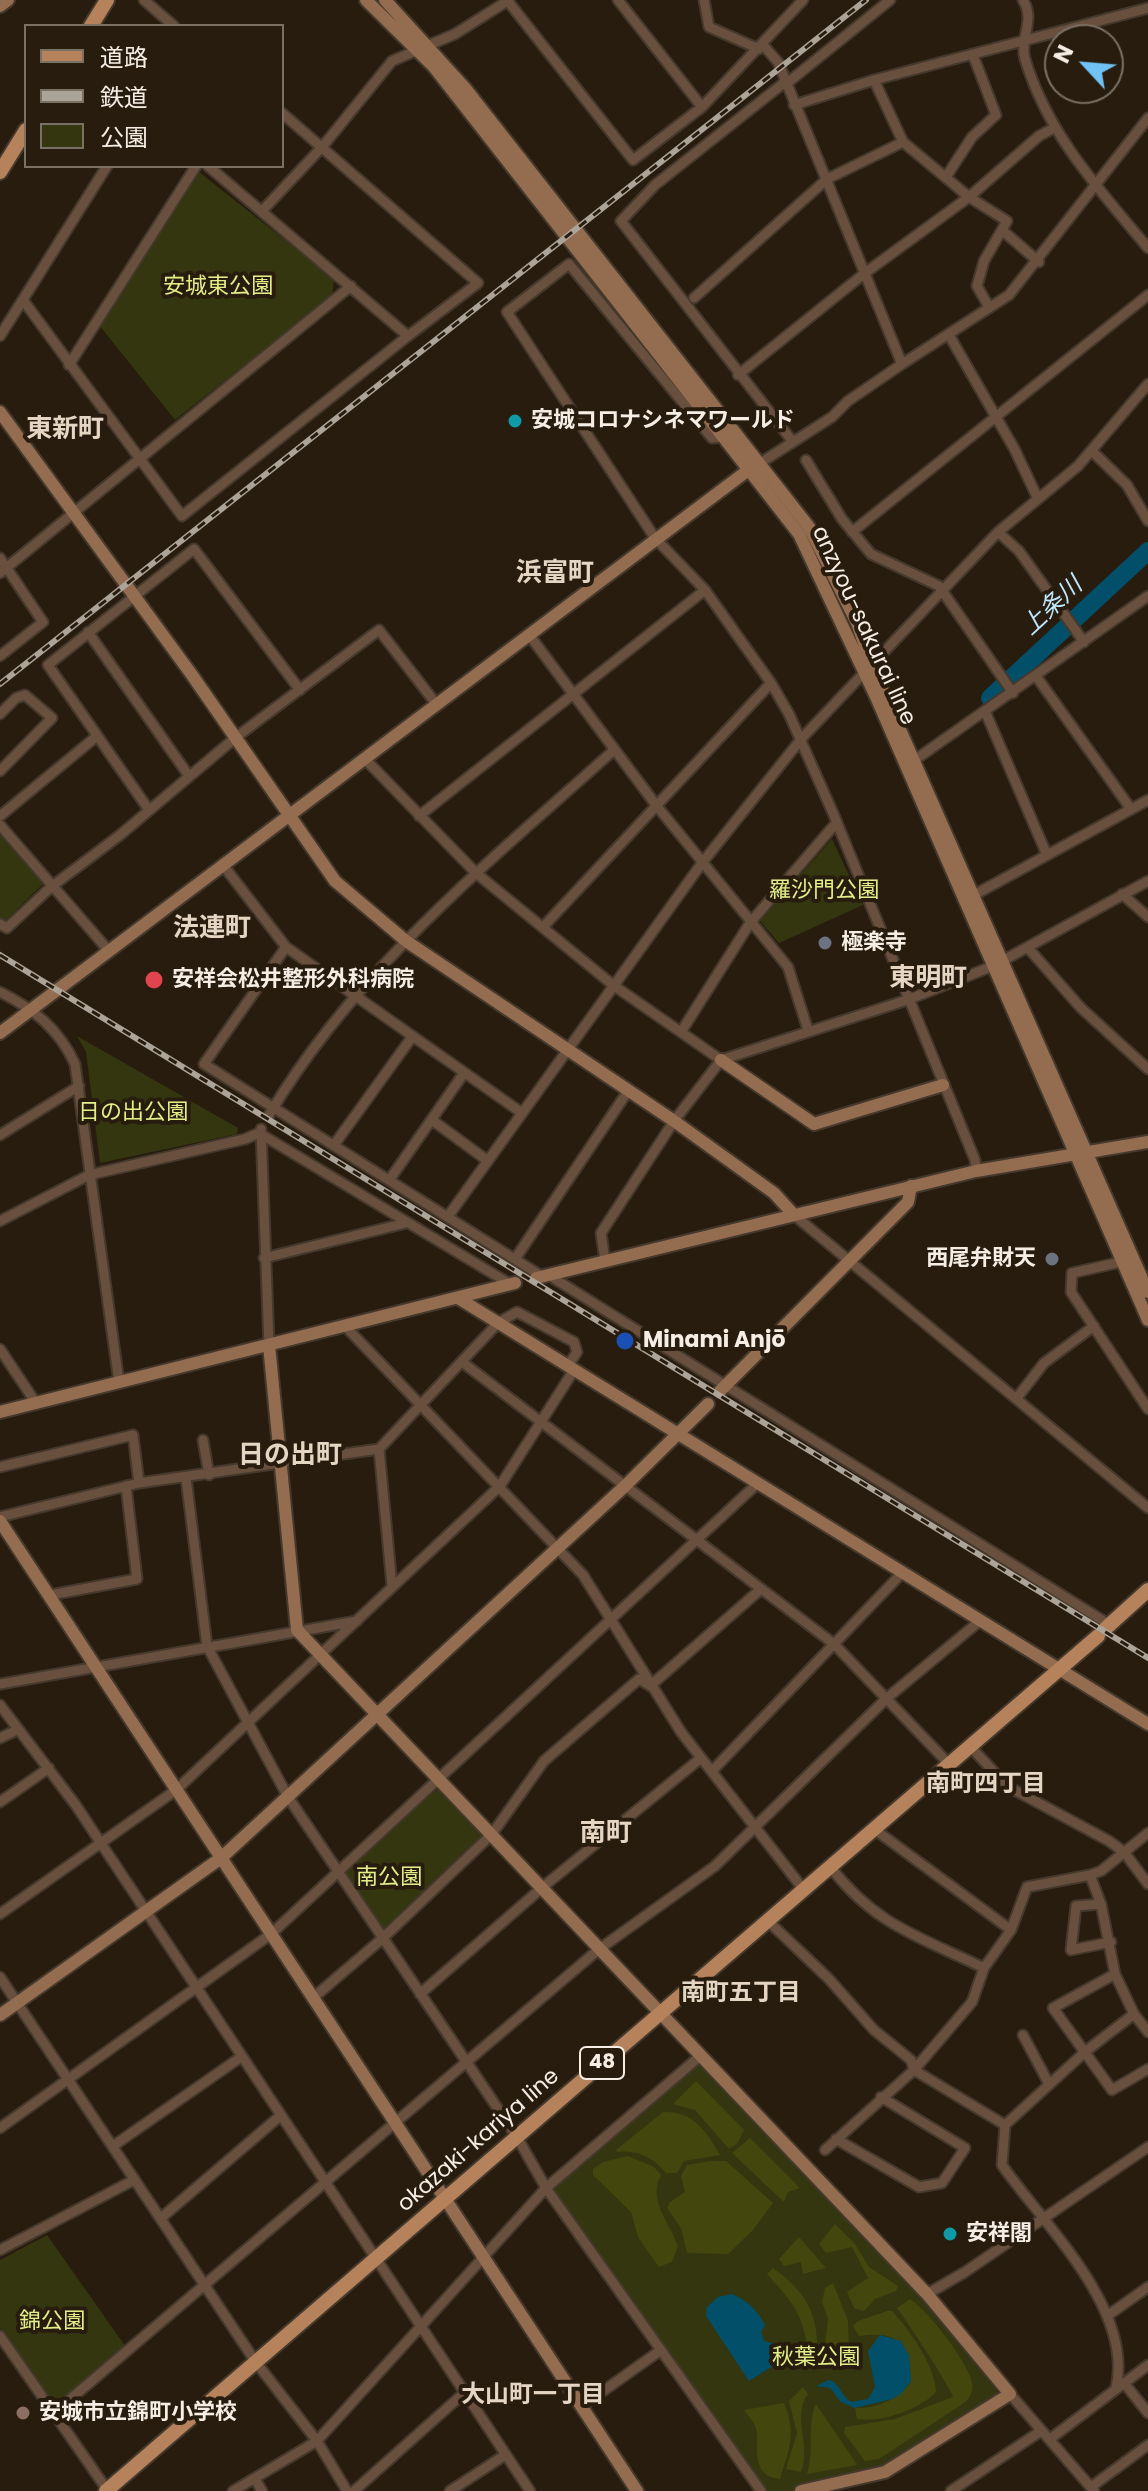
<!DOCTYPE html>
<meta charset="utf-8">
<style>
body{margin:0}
#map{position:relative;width:1148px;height:2491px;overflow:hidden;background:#271c0e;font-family:Poppins,"Noto Sans JP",sans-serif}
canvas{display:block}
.legend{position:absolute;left:24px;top:24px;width:260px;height:144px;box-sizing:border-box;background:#271c0e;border:2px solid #7a7064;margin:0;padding:10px 14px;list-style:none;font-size:24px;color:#f6eee5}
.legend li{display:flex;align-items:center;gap:16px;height:40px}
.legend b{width:40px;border:2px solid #7a7064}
.north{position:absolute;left:1044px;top:24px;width:80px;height:80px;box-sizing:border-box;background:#271c0e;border:2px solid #7a7064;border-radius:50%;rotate:296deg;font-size:22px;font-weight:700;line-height:32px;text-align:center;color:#f6eee5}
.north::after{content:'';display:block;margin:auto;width:28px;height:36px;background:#71c1f5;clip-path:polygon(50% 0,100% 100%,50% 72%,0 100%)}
</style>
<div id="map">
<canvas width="1148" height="2491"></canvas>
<ul class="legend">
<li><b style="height:10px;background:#b5825c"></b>道路</li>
<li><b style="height:10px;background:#ada499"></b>鉄道</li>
<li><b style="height:22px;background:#33360f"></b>公園</li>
</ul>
<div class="north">N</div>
</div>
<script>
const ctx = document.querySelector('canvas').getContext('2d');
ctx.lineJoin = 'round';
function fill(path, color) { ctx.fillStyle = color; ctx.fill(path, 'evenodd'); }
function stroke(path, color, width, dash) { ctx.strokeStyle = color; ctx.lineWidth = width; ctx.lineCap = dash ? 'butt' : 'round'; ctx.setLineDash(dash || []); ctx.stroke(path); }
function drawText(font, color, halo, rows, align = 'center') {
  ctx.font = font + ' Poppins,"Noto Sans JP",sans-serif'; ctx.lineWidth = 8; ctx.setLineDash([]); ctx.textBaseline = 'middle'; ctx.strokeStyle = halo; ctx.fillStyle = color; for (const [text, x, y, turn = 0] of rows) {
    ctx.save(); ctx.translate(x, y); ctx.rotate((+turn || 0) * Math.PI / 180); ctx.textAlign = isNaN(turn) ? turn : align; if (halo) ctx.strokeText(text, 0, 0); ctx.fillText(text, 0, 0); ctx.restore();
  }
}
fill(new Path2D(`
 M 199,172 L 334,279 L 332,296 L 175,420 L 99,325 Z
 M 0,834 L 43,884 L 5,921 L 0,918 Z
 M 832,839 L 863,905 L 779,943 L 760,921 Z
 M 77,1036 L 238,1128 L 237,1134 L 100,1163 L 86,1052 Z
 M 440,1787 L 484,1835 L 383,1938 L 338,1872 Z
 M 698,2063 L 919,2296 L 926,2299 L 1000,2395 L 883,2468 L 801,2486 L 793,2491 L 766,2491 L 554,2191 L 555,2186 Z
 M 47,2235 L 128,2350 L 54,2407 L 0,2328 L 0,2260 Z`), '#33360f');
fill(new Path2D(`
 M 696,2081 L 744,2130 L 738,2143 L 729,2149 L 695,2110 L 673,2104 Z
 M 663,2112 C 693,2111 706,2130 720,2155 L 684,2161 L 677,2173 L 666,2173 C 654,2158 637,2149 617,2152 L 616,2150 Z
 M 750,2138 L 800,2188 L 788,2192 L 784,2202 L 732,2153 Z
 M 628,2156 L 654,2167 L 661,2175 C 647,2200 670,2223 678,2246 L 672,2262 L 659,2267 L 638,2237 L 631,2212 L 593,2175 L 593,2169 L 603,2162 Z
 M 711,2161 L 726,2161 L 773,2203 L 752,2231 L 728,2254 L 687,2253 L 681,2228 L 667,2208 L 670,2202 L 685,2192 L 681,2176 L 687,2165 Z
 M 835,2224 L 855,2244 L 869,2267 L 898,2286 L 896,2291 L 875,2299 L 864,2311 L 854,2308 L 847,2292 L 868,2278 L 852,2247 L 826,2253 L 819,2244 Z
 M 799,2237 L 826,2268 L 803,2274 L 801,2262 L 784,2266 L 779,2259 Z
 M 773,2268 C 805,2291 819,2313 817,2354 L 810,2360 C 802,2312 798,2309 767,2274 Z
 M 833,2283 L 848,2321 L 849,2349 L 841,2355 L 824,2353 L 828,2319 L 822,2302 L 825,2288 Z
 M 910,2299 C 929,2312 967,2360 972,2383 C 974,2390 970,2396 967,2401 L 879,2459 L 865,2461 L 844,2433 L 845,2427 L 895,2419 L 953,2397 C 952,2389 906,2320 897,2308 Z
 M 887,2311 L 892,2311 C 910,2331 935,2365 936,2392 C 918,2410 882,2423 857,2419 L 855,2408 C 876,2409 900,2399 911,2381 C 910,2340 895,2331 859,2336 L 853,2326 L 858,2321 Z
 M 803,2387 L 808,2394 C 791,2417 812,2445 801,2472 L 786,2469 L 797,2433 L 789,2401 Z
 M 784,2403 C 797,2433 789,2449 780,2479 C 752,2476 758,2452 757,2433 C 756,2424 749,2417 744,2410 Z
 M 816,2404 L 852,2457 L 857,2465 L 807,2474 C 815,2450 806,2427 816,2404 Z`), '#43470d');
fill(new Path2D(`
 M 732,2294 C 748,2301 757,2310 765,2325 L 761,2332 L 764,2341 L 778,2345 L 781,2361 L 749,2381 L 706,2316 L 707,2307 L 718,2297 Z
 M 880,2335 L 901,2341 L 909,2356 L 911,2381 L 901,2394 L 892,2399 L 855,2408 L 841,2402 L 830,2388 L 816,2386 L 829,2380 C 841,2384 841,2396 851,2402 L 868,2399 L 875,2387 L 868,2351 Z`), '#024f69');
stroke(new Path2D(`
 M 990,698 L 1148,551`), '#024f69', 18);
const street = new Path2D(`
 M 144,0 L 174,26
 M 507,0 L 633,160 L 702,107 L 803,0
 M 618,0 L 702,107
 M 704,0 L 709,27 L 759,49
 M 1023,0 C 1036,21 1019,37 1025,59 C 1048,135 1099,189 1148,248
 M 763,45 L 778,62 L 902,364
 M 785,82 L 655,185 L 621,221 L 793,442
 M 786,84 L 890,0
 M 794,105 L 874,80 L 1148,8
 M 208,166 L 408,336 L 478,283 L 282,113
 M 946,177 L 972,137 L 996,115 L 973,55
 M 262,211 L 323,146 L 392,61 L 455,34 L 509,0
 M 1003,231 L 1039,262
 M 694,298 L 827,179 L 903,142
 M 23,300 L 182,516 L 408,336
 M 989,307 L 977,286 L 984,261 L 1007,221 L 969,197 L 1039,136 L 1054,128
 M 949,335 L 1015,450 L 1038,499
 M 0,336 L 107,166
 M 69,365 L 196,166
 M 738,375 L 865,273 L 969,197 L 903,142 L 874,80
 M 726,437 L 712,438 L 569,264 L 507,312 L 655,538 L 705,590 L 771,683 L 789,714 L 833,813 L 975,1160 L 976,1171
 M 1093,452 L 1127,485 L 1148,521
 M 806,460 L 842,519 L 871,554 L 939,586 L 1013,693
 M 754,467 L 832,417 L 848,401 L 902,364 L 1009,295 L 1148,118
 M 852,532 L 1148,295
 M 998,532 L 1019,551 L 1084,642
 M 0,558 L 43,622 L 0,656
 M 0,573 L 351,286
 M 88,632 L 189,776
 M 530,636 L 656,805 L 788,967 L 808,1030
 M 1036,676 L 1131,809
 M 985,711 L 1047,855
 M 0,714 L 16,698 L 25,695 L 52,718 L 0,771
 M 364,758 L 476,873 L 613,985 L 721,1060
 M 909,764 L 1148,596
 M 149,810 L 48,665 L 194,549 L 300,690
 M 0,816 L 97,736
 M 419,816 L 705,590
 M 0,825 L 109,951
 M 223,865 L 286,947 L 522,1113
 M 1122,894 L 1148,917
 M 974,895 L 1148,800
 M 0,924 L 7,928 L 51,887 L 120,835 L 235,738 L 379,630 L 437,705
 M 543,927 L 771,683
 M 286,947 L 204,1064 L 543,1277
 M 1029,949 L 1081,1008 L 1148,1069
 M 0,992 C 34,1009 59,1029 75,1064 L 119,1382
 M 681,1032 L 750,923 L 837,822
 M 269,1115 C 355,970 490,861 614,750
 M 432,1120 L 488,1161
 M 261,1129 L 269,1345
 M 259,1133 L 510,1284
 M 0,1135 L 79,1086
 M 334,1145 L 412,1037
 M 390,1179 L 464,1073
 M 449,1215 L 702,863 L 802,738 L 998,532 L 1078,466 L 1148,384
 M 794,1215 L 1148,1508
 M 0,1221 L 89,1175 L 245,1139 L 259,1133
 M 264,1258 L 406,1223
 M 515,1259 L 628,1091
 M 605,1261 L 601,1233 L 674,1121 L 721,1060 L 907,1000 L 993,966 L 1148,881
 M 1121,1262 L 1072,1273 L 1071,1292 L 1148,1409
 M 550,1276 L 1110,1625
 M 346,1327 L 583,1575 L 681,1732 L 804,1890
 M 0,1349 L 36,1403
 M 462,1362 L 834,1644 L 713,1770
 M 1016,1399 L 1044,1363 L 1094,1326
 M 203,1440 L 209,1475
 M 379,1449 L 392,1586
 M 0,1467 L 133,1435 L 139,1483
 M 186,1478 L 207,1646 L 288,1797 L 517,2137 L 546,2188 L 761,2491
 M 0,1517 L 139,1483 L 379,1449 L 498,1323 L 517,1312 L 574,1342 L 577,1352 L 568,1366
 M 902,1573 L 834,1644 L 949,1764
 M 50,1595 L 137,1579 L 126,1486
 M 0,1684 L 357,1621
 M 650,1686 L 761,1589
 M 0,1705 L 75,1804 L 530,2491
 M 0,1738 L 17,1730
 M 970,1746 L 1007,1786 L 1109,1841 L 1124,1852 L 1148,1884
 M 0,1802 L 49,1768
 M 874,1829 L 1011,1930
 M 829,1865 C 874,1925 920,1937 984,1968
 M 1101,1904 L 1076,1906 L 1071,1950 L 1111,1942
 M 0,1914 L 176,1790 L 500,1486 L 574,1370
 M 768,1921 L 829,1979 L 874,2030 L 911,2060 L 914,2070 L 1005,2125 L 1002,2165 C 1044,2225 1134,2309 1116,2388
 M 1115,1974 L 1053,2008 L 1112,2090 L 1148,2069
 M 0,1977 L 255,2361 L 317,2441 L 347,2491
 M 420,1994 L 544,1886 L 701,1758
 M 313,1998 L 383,1938 L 492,1834 L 544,1761 L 639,1679 L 647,1684
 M 1134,2014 L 1115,1974 L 1101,1904 L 1090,1875 L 1101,1871 L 1148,1833
 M 1023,2035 L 1049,2084
 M 1005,2125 L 1086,2051 L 1134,2014 L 1148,2032
 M 0,2128 L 271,1934 L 758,1483
 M 836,2139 L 919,2187 L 942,2183 L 965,2148 L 881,2097
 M 113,2146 L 241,2057
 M 825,2150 L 914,2070 L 972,2002 L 984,1968 L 1011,1930 L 1027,1887 L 1090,1875
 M 161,2218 L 280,2116
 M 0,2250 L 134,2180
 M 927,2294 L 965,2272 L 1148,2147
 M 1107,2316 L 1148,2287
 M 0,2336 L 108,2491
 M 1124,2383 L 1148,2413
 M 1010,2394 L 1094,2491
 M 582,2406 L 661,2350
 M 54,2413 L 598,1950 L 715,1866 L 887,1698 L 981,1620
 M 1050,2439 L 1148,2365
 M 255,2479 L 262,2491
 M 1091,2487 L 1148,2445
 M 233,2491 L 317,2441 L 546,2188 L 699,2057
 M 354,2491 L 464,2393
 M 450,2491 L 505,2455
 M 951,2491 L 1041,2431`);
const secondary = new Path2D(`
 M 366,0 L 434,67 L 799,534 L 877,699 L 1148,1320
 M 385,0 L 465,88 L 809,527 L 857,623 L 872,666 L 1148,1292
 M 0,6 L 8,0
 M 0,412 L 192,675 L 335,881 L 406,941 L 674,1121 L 774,1193 L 794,1215
 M 0,1033 L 751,468
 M 721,1060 L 814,1124 L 943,1085
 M 536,1278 L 976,1171 L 1148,1142
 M 458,1298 L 1148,1724
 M 269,1345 L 297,1630 L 927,2294 L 1010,2394 L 885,2472 L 801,2491
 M 720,1391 L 908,1202 L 911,1186
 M 0,1412 L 515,1283
 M 0,1521 L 637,2491
 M 0,2015 L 221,1858 L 625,1486 L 708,1404`);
const primary = new Path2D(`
 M 91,26 L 107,0
 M 0,172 L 26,130
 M 1106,1628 L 1148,1590
 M 106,2491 L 1098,1636`);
stroke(street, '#44392c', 13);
stroke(secondary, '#44392c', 16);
stroke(primary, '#44392c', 18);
stroke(street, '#69503e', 9);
stroke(secondary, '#946c4f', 12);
stroke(primary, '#b5825c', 14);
const rail = new Path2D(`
 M 0,684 L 866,0
 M 0,955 L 1148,1658`);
stroke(rail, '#ada499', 6);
stroke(rail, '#271c0e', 3, [9]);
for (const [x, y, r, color] of [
 [515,421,8,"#0f9aa8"],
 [825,943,8,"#6b7280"],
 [154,980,10,"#e0444e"],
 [1052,1259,8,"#6b7280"],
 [625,1341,10,"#1a4fb4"],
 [950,2234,8,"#0f9aa8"],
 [23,2413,8,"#8d6e63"]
]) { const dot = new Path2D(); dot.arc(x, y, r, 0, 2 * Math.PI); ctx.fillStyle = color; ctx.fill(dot); stroke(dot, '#271c0e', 3); }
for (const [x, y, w] of [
 [602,2063,44]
]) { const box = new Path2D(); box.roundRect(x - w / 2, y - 16, w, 32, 6); ctx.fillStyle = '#271c0e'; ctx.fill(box); stroke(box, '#f6eee5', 2); }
drawText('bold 20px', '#f6eee5', null, [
 ["48",602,2063]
]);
drawText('22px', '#e3ee88', '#271c0e', [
 ["安城東公園",218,287],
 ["羅沙門公園",824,891],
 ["日の出公園",133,1113],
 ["南公園",389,1878],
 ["錦公園",52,2322],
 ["秋葉公園",816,2358]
]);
drawText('bold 22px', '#f6eee5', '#271c0e', [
 ["安城コロナシネマワールド",531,421],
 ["極楽寺",841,943],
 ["安祥会松井整形外科病院",172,980],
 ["西尾弁財天",1036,1259,"right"],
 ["Minami Anjō",643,1341],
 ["安祥閣",966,2234],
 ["安城市立錦町小学校",39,2413]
], 'left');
drawText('22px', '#f6eee5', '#271c0e', [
 ["anzyou-sakurai line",863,626,65],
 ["okazaki-kariya line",479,2141,-41]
]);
drawText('italic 24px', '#bfe8fc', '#271c0e', [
 ["上条川",1053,607,-43]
]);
drawText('bold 24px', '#e5d5c3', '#271c0e', [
 ["南町四丁目",986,1785],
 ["南町五丁目",741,1994],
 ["大山町一丁目",533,2396]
]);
drawText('bold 26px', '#e5d5c3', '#271c0e', [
 ["東新町",65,430],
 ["浜富町",555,574],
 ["法連町",212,929],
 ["東明町",928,979],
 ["日の出町",290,1456],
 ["南町",606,1834]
]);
</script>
